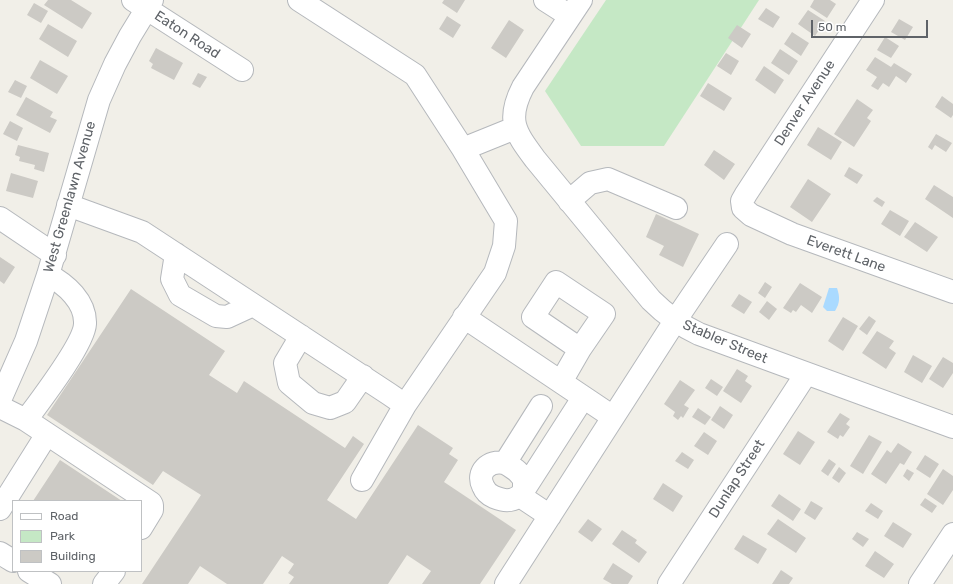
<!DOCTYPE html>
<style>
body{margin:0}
#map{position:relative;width:953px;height:584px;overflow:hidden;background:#f1efe8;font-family:Rubik,sans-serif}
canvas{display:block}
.legend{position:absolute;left:12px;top:500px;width:130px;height:72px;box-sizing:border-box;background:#fff;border:1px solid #bfc1c3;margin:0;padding:5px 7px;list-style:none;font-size:12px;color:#5f6368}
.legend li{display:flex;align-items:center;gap:8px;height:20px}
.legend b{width:20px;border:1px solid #bfc1c3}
.scale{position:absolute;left:811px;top:20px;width:117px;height:18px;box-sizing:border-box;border:2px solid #5f6368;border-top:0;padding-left:5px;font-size:12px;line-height:14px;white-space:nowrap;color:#5f6368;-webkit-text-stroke:3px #fff;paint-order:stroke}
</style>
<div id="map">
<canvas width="953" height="584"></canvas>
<ul class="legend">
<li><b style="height:5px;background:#fff"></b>Road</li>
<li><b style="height:11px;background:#c5e8c5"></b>Park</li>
<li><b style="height:11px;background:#cccac5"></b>Building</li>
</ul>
<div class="scale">50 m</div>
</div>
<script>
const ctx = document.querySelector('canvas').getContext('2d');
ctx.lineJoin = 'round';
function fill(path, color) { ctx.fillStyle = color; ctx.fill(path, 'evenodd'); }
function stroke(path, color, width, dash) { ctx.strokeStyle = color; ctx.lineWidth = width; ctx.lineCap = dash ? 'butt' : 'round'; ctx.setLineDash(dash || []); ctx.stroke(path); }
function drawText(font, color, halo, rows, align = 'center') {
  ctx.font = font + ' Rubik,sans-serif'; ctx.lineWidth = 3; ctx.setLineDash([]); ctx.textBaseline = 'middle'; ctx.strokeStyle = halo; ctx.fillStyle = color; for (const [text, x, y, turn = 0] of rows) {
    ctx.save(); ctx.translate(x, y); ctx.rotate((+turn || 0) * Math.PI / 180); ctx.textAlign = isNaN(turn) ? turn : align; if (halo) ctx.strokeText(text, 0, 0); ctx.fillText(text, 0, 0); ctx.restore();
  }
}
fill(new Path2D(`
 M 606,0 L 759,0 L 664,146 L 581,146 L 545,91 Z`), '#c5e8c5');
fill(new Path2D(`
 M 829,288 L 837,288 C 840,297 840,303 835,311 L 827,311 L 823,307 Z`), '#aadaff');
fill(new Path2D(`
 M 48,0 L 71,0 L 92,13 L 82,29 L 44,5 Z
 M 444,0 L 465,0 L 457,13 L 442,3 Z
 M 814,0 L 830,0 L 836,4 L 827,18 L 810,7 Z
 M 34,3 L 48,11 L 41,23 L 27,15 Z
 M 766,8 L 780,17 L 773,28 L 758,19 Z
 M 808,10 L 825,21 L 815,36 L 798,24 Z
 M 447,16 L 461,25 L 453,38 L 439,29 Z
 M 899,19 L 913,27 L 905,40 L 891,32 Z
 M 509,20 L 524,30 L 506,58 L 491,48 Z
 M 48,24 L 77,41 L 68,57 L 39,39 Z
 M 737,25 L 751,34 L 742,48 L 728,38 Z
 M 792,32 L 809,43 L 801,56 L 784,44 Z
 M 885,37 L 899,46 L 891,58 L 877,50 Z
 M 156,48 L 183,63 L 174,80 L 151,68 L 153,64 L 149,61 Z
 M 780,49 L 798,61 L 789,75 L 771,63 Z
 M 726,53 L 739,61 L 731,75 L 717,66 Z
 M 875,57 L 891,67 L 894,63 L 912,74 L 906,83 L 896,76 L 889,87 L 883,83 L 878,90 L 871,86 L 877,77 L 866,70 Z
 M 40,60 L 68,76 L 57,94 L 30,78 Z
 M 764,66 L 784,80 L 775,94 L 755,80 Z
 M 198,73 L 207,77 L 200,88 L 192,84 Z
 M 15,80 L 27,86 L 21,98 L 8,92 Z
 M 708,83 L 732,98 L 724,111 L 700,96 Z
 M 942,96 L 953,104 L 953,115 L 951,118 L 935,107 Z
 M 26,97 L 53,112 L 50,117 L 57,120 L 50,133 L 16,115 Z
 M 857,99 L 873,110 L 867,118 L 871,121 L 854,147 L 834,134 Z
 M 10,121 L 23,128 L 17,141 L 3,134 Z
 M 818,127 L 842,142 L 831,160 L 807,145 Z
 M 936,134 L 952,143 L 946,152 L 935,145 L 932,150 L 928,147 Z
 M 18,145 L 49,153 L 44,172 L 34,169 L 35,165 L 19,161 L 20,157 L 15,155 Z
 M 714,150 L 735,164 L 724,180 L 704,165 Z
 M 849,167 L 863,175 L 857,184 L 844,176 Z
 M 11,173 L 38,181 L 33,198 L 6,191 Z
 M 808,179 L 831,194 L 812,222 L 790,207 Z
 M 934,185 L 953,197 L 953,218 L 925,199 Z
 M 877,197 L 885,202 L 882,207 L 873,201 Z
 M 890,210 L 909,221 L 900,236 L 881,224 Z
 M 656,214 L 699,234 L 683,267 L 659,255 L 664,246 L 646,237 Z
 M 915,222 L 938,237 L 927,252 L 904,237 Z
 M 0,257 L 15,267 L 4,284 L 0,281 Z
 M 765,282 L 772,287 L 765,298 L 758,293 Z
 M 800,283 L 822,297 L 812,313 L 801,305 L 796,312 L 793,310 L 791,313 L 783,308 Z
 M 131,289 L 225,351 L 209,375 L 237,393 L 244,381 L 345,448 L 353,436 L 364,444 L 327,500 L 356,519 L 418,425 L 453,448 L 449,454 L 458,460 L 444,482 L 516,530 L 480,584 L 422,584 L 431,571 L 407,555 L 388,584 L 289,584 L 294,577 L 288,573 L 294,564 L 282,556 L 263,584 L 227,584 L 200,566 L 188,584 L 142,584 L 201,495 L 163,471 L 153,485 L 47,415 Z
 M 739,294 L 752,302 L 744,314 L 731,306 Z
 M 767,301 L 777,309 L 769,320 L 759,312 Z
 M 869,316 L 876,321 L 867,335 L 859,329 Z
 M 843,317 L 858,326 L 843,351 L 828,341 Z
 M 877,331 L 894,341 L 889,348 L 896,353 L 886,369 L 862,353 Z
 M 913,355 L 932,366 L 922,383 L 904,372 Z
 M 943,357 L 953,363 L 953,373 L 943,388 L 929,379 Z
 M 737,369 L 748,376 L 745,381 L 752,386 L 741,403 L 723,391 Z
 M 711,379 L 723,387 L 717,396 L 705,388 Z
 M 680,380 L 695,390 L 684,405 L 689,408 L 683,418 L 681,416 L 678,420 L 673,416 L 675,412 L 664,404 Z
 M 720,406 L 733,415 L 724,429 L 711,420 Z
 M 698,408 L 711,417 L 705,425 L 692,417 Z
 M 840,413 L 850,419 L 846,424 L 850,427 L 843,437 L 840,435 L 838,439 L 827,432 Z
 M 798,431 L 815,442 L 800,465 L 783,454 Z
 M 704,432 L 717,441 L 708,455 L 694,446 Z
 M 869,435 L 882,442 L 863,474 L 850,466 Z
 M 898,443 L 912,452 L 904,465 L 900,463 L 886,484 L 871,474 L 887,450 L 891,453 Z
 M 682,452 L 694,460 L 688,469 L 675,461 Z
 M 925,455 L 939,464 L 930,478 L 916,469 Z
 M 829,459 L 836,464 L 828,476 L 821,471 Z
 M 60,460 L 122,501 L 33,501 Z
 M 839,467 L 846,473 L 839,483 L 832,478 Z
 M 907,469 L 914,473 L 909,481 L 903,476 Z
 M 943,469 L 953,476 L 953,490 L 943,505 L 927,494 Z
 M 663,483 L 683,496 L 673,512 L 653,499 Z
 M 779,494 L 801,509 L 793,521 L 771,506 Z
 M 925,498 L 937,506 L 932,513 L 920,505 Z
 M 811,501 L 823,508 L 815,520 L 804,513 Z
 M 871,503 L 883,511 L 878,519 L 865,511 Z
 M 588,519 L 602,529 L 592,542 L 578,532 Z
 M 778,519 L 806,538 L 796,553 L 767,534 Z
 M 893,522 L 912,534 L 903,548 L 884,536 Z
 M 622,530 L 637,540 L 635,543 L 647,552 L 639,563 L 612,544 Z
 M 857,532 L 869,539 L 863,547 L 852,539 Z
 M 743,535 L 767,549 L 758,564 L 734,549 Z
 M 875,551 L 894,564 L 884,578 L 865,566 Z
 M 613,563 L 633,576 L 628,584 L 612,584 L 603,579 Z
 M 781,570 L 793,578 L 789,584 L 772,584 Z`), '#cccac5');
const minor = new Path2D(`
 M 133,0 L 242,70
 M 299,0 L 415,75 L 463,149 L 515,128
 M 545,0 L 570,16
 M 581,0 L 523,87 C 506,120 515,132 535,159 L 651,300 C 665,314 680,325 699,334 L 953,427
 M 873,0 L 746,194 L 742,201 L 743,208 L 751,215 L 792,234 L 953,292
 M 569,201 L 590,183 L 608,179 L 676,208
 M 68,205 L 142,232 L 389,394 L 405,405 L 495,273 L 504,246 L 506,221 L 463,149
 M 0,218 L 55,255
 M 176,254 L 172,279 L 180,295 L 216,316 L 227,317 L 253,305
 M 556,282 L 604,314 L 580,349 L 533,317 Z
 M 464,317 L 613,417
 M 301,336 L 285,363 L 289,383 L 313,403 L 330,408 L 345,402 L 363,376
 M 561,382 L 580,349
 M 0,400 L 26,341 L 48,275 L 99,100 L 115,64 L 130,36 L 152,0
 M 0,407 L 26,420 L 151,503 L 152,505 L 152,510 L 141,528
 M 26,420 C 40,401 84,344 85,324 C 86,302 66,284 48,275
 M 505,463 L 541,406
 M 362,480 L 405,405
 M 520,496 C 510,502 504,501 494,497 C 489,495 485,491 483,486 C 476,472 489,460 504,463 C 508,464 513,468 517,471 C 519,473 523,477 524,481 C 524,483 524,487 524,490
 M 0,509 L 47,434
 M 550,516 L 520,496 L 583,398
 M 0,553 L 13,561
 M 29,571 L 50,584
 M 104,584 L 114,571
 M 506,584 L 675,321 L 727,244
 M 669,584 L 806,374
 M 920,584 L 953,534`);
stroke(minor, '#b5b8bc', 24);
stroke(minor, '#fff', 22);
drawText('14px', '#5f6368', '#fff', [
 ["Eaton Road",187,35,33],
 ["Denver Avenue",805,103,-57],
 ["West Greenlawn Avenue",70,197,-74],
 ["Everett Lane",846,254,20],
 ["Stabler Street",725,342,23],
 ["Dunlap Street",737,479,-57]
]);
</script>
